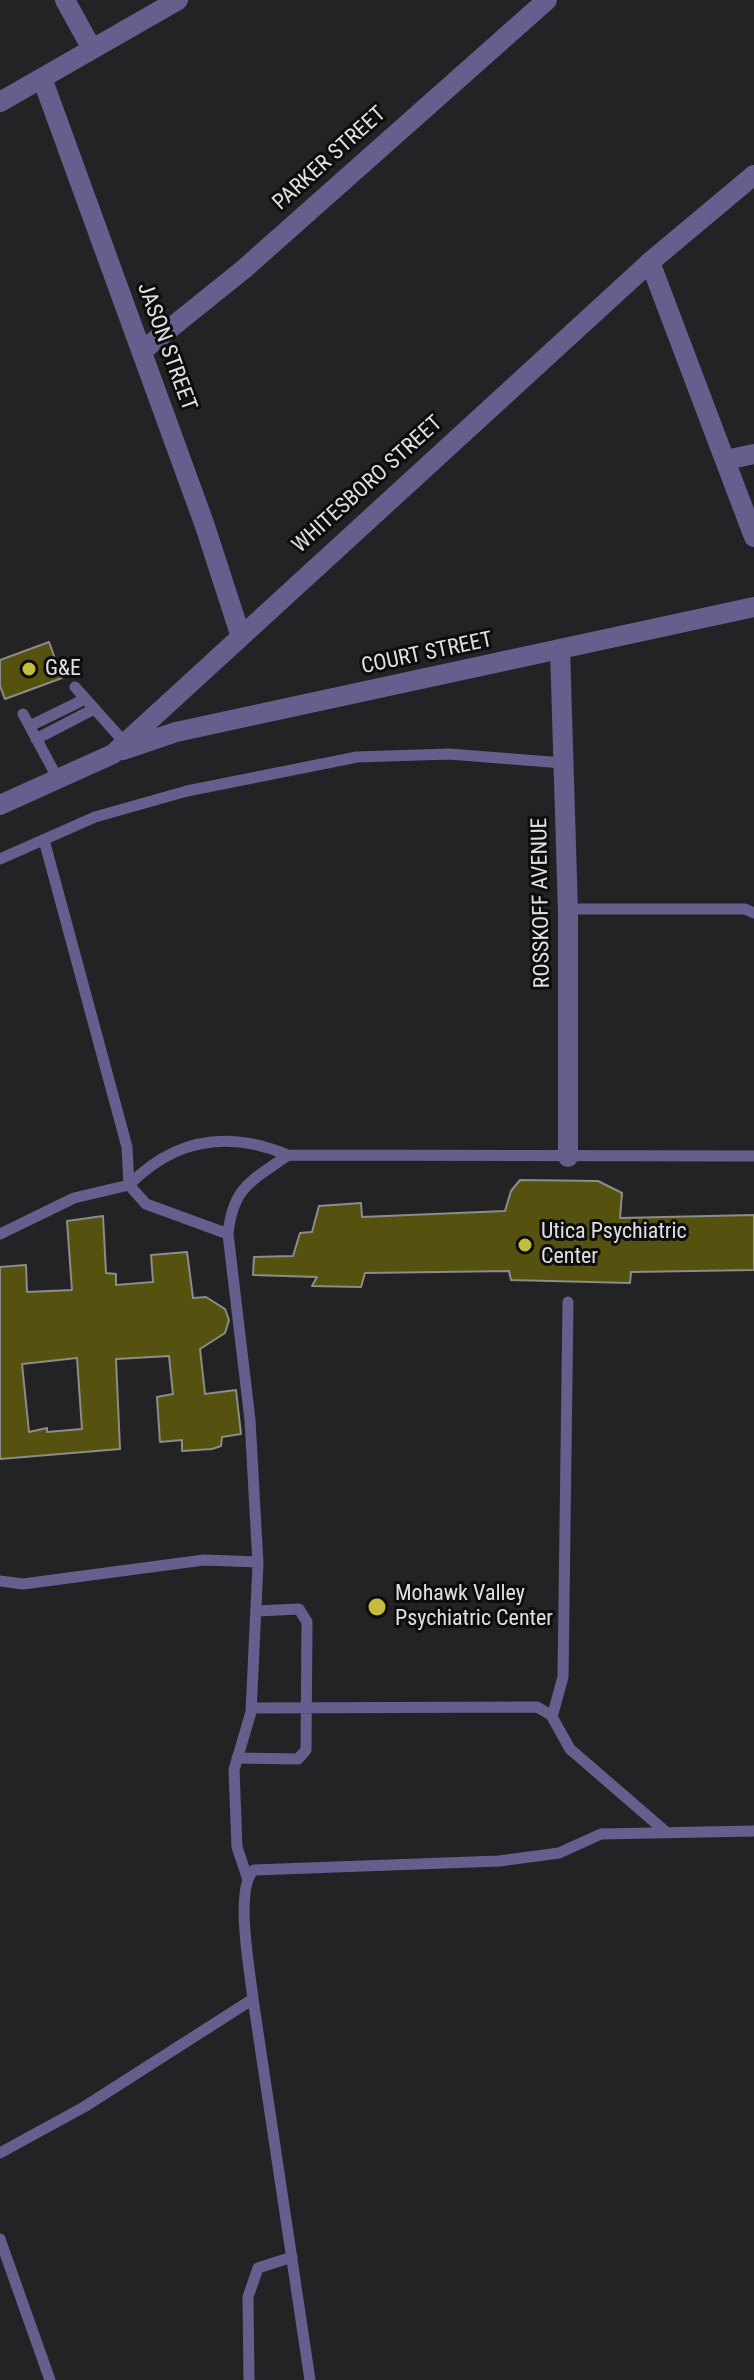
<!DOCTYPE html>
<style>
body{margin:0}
canvas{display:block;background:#232326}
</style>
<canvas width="754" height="2380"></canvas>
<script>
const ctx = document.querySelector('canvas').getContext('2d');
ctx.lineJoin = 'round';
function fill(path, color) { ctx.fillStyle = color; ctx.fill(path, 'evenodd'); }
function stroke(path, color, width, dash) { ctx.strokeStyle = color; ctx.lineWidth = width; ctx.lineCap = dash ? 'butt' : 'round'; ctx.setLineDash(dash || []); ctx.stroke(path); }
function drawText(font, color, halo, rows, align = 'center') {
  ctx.font = font + ' "Roboto Condensed",sans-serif'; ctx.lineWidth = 6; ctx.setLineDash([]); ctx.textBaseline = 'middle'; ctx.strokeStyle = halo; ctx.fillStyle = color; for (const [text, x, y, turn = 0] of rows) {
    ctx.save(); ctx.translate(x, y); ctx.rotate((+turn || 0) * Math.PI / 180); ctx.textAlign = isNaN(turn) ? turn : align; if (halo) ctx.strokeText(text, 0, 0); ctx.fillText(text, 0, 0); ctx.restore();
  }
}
const building = new Path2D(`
 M 49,642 L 62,678 L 5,699 L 0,686 L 0,660 Z
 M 520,1180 L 598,1181 L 622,1193 L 620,1218 L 754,1215 L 754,1270 L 631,1272 L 630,1283 L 511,1280 L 509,1271 L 365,1273 L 361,1287 L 312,1286 L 317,1277 L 253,1275 L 254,1257 L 293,1256 L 300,1233 L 312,1232 L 319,1206 L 361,1203 L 362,1217 L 505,1211 L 511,1191 Z
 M 103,1216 L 106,1273 L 116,1274 L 116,1285 L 153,1282 L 151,1255 L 187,1252 L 193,1298 L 206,1297 L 225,1309 L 229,1320 L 225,1333 L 200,1349 L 205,1394 L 236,1390 L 241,1434 L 222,1437 L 221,1446 L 212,1449 L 182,1451 L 182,1440 L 160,1442 L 157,1397 L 173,1394 L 169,1356 L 116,1359 L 120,1449 L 0,1459 L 0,1267 L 26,1265 L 27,1292 L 72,1290 L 67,1221 ZM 77,1358 L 82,1429 L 47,1432 L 47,1428 L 29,1432 L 22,1364 Z`);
fill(building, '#55510e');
stroke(building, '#8c8c89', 2);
stroke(new Path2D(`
 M 75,687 L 125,743
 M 23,714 L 58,779
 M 30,726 L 85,699
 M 36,739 L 94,709
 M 0,859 L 95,817 L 187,791 L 357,757 L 449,754 L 563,763
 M 568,909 L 745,909 L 754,913
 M 0,1234 L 74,1198 L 129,1185 L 127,1147 L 44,840
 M 228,1234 L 146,1204 L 129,1185 C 175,1138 228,1130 288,1155
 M 0,1581 L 23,1584 L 204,1560 L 258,1562
 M 251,1708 L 537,1707 L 551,1715 L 570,1749 L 666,1832
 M 552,1717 L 563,1677 L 568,1302
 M 237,1758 L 298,1759 L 306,1750 L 307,1622 L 299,1609 L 256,1611
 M 247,1877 L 237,1847 L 234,1770 L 251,1712 L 258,1564 L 250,1420 L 228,1234 C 233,1186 252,1181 288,1155 L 754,1156
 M 253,1999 L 310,2380
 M 0,2153 L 84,2107 L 253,1999 C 250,1971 234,1888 254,1870 L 499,1861 L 559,1853 L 601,1834 L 754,1831
 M 0,2239 L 50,2380
 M 249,2380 L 248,2297 L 258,2268 L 292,2257`), '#655f8e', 11);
stroke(new Path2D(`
 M 65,0 L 92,49
 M 42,78 L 205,526 L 240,634
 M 0,102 L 178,0
 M 650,262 L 754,537
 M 142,351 L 244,269 L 547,0
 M 726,460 L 754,454
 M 560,649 L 568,912 L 568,1157`), '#655f8e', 20);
stroke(new Path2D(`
 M 123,750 L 176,732 L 754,607
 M 0,805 L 113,754 L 650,262 L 754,175`), '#655f8e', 20);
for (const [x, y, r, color] of [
 [29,669,8,"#c4bc3d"],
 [525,1245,8,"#c4bc3d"],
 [377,1607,10,"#c4bc3d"]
]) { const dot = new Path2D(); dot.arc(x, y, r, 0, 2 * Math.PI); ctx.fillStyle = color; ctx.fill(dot); stroke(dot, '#0d0d0e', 3); }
drawText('22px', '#e0e0e1', '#0d0d0e', [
 ["PARKER STREET",330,159,-42],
 ["JASON STREET",166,347,70],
 ["WHITESBORO STREET",368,485,-42],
 ["COURT STREET",427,654,-12],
 ["ROSSKOFF AVENUE",542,903,-91]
]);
drawText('22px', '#e0e0e1', '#0d0d0e', [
 ["G&E",45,669],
 ["Utica Psychiatric",541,1232],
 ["Center",541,1257],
 ["Mohawk Valley",395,1594],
 ["Psychiatric Center",395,1619]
], 'left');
</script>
